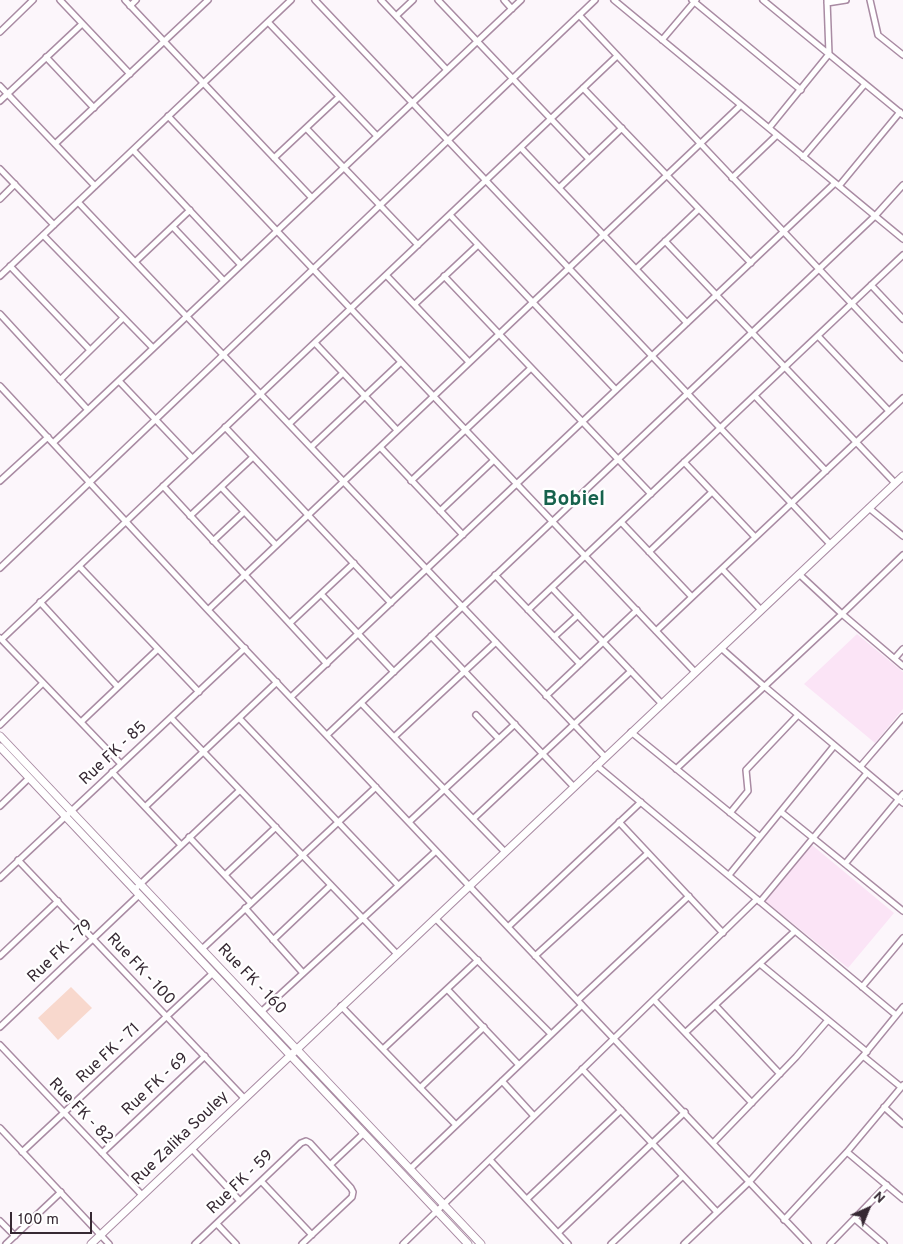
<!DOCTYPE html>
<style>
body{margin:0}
#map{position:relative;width:903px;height:1244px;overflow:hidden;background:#fcf6fb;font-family:Overpass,sans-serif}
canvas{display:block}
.north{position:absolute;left:843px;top:1184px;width:50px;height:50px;-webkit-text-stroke:4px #fff;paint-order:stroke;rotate:44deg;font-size:14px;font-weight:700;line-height:20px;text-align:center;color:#362933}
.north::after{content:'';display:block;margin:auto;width:18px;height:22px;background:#362933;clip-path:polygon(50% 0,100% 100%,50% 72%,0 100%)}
.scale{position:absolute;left:10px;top:1212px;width:82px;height:22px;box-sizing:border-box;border:2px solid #362933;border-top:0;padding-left:6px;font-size:15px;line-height:18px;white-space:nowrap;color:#362933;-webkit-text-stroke:4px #fff;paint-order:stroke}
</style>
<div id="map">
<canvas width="903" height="1244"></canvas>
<div class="north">N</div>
<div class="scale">100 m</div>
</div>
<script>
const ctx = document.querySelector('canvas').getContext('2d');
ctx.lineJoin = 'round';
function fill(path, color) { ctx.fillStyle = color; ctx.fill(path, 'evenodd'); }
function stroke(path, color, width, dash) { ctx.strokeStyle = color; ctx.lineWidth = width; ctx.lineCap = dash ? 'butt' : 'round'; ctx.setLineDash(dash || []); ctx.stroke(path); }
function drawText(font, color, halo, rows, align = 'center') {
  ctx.font = font + ' Overpass,sans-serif'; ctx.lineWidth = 4.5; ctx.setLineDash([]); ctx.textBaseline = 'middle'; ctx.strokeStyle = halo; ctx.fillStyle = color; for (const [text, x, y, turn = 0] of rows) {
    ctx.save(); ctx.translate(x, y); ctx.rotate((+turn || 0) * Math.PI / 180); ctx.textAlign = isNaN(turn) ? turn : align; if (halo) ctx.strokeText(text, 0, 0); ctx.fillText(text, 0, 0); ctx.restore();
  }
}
fill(new Path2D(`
 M 857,634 L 903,672 L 903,709 L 875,743 L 804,684 Z
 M 812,845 L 894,913 L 848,968 L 765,901 Z`), '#fbe4f6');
fill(new Path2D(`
 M 71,987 L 92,1008 L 58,1040 L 38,1018 Z`), '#f8d8cd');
const street = new Path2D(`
 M 60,0 L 130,74
 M 125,0 L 312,198
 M 315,0 L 830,544
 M 381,0 L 447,70
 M 438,0 L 589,159
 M 504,0 L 512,9
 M 614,0 L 903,239
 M 692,0 L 801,90
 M 763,0 L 903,115
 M 870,0 L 878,35 L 903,55
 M 827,3 L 846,0
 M 130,6 L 136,0
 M 579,15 L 903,358
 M 396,16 L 413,0
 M 268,22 L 377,136
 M 0,32 L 33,0
 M 662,40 L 696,0
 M 46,57 L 94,108
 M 0,86 L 95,186
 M 583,88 L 751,263
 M 0,101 L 82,24
 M 168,116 L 695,672
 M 306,128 L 418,245
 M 769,128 L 829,54 L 827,0
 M 55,144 L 208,0
 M 521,148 L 687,323
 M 133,150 L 241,265
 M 803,157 L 865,84
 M 274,158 L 339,97
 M 0,169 L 54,225
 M 732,178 L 777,135
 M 839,186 L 900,112
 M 559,188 L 622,128
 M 0,199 L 15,184
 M 78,202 L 605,757
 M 450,215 L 616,390
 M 173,227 L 224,281
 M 43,235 L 153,348
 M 665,241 L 895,483
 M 135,262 L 190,210
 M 10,266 L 90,350
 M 636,269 L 699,209
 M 386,275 L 469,362
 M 0,276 L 291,0
 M 444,276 L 651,494
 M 871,285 L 903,319
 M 415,304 L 478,245
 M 0,314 L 88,410
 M 818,336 L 889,411
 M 315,343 L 397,430
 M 60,380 L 123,318
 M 119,381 L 192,458
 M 0,386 L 208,610 L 808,1244
 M 755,396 L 826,471
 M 289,424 L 343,373
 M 225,427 L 391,603
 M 53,443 L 521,0
 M 311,447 L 401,362
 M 380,447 L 463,535
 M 684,462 L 755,537
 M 0,481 L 48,437
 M 411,481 L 531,368
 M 163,486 L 327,664
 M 221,487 L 276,545
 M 869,508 L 903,536
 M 440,511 L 494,460
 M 190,516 L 253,457
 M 621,522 L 692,597 L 903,398
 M 213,541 L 244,512
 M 649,552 L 712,492
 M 79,566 L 199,692
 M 0,568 L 595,0
 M 722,569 L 761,610
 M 799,574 L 842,614 L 903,666
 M 495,575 L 580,664
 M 552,588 L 662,704
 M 321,594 L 394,672
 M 40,602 L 118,687
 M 208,610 L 741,105
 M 528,610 L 903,255
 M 290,623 L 354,563
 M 656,631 L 692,597
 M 431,636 L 574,787
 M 554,637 L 578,615
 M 0,638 L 121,764
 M 2,639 L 617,56
 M 721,648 L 764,686 L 903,803
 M 895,658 L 903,649
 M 546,696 L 637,610
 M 291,697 L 835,183
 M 361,703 L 505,852
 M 476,715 L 499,739
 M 171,718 L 397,954
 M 239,718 L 398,885
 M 81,722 L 158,649
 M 0,725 L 43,683
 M 631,732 L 760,837
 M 327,735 L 875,216 L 903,185
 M 394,737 L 496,642
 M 596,765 L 896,1015
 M 860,767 L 903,717
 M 676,769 L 842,614 L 903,555
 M 112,772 L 181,845
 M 0,806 L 29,778
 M 145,807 L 277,682
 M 781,812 L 903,911
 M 730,813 L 748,791 L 746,770 L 798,715
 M 473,819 L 631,671
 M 409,822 L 515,724
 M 619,822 L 723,933
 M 189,837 L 251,903
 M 18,860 L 244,1098
 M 845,864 L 903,794
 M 225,875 L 276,827
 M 729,875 L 834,746
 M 0,878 L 245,648
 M 134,890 L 240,790
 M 760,902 L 867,773
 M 245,908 L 303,973
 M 435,918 L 551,1034
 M 508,927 L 641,802
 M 273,940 L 331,885
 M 202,949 L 376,787
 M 0,956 L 58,901
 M 535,956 L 648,853
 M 760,964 L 867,1052
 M 862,987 L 903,938
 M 447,989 L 519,1065
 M 578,1000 L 689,896
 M 654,1000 L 752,1103
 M 715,1005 L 780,1074
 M 341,1006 L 456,1125
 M 261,1012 L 436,851
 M 0,1027 L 139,895
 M 686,1032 L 795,931
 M 0,1045 L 142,1195
 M 383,1049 L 478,960
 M 863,1056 L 901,1087
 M 582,1069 L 717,1212
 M 502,1081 L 534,1116
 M 420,1088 L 484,1027
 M 884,1107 L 903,1124
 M 0,1128 L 109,1244
 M 713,1143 L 796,1057 L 828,1020
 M 192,1149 L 240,1201
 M 22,1152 L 213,973
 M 847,1152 L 903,1199
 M 102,1153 L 205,1056
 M 490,1160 L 568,1244
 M 330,1165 L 364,1133
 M 410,1169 L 582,1005
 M 261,1181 L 312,1235
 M 527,1199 L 621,1110
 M 855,1219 L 884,1244
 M 784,1220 L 847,1152 L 903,1085
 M 0,1221 L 15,1236
 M 217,1224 L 236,1244
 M 558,1233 L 685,1112
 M 6,1244 L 61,1192
 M 195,1244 L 301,1143 L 306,1141 L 310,1143 L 351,1188 L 353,1192 L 352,1197 L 302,1244
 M 403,1244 L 757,899
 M 611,1244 L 683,1176
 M 684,1244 L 749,1182 L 863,1056 L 903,1007
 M 830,1244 L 887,1185`);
const secondary = new Path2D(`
 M 0,736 L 481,1244
 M 0,747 L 468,1244
 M 91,1244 L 903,476`);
stroke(street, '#a98ba3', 8);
stroke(secondary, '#a98ba3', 9);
stroke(street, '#fff', 5);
stroke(secondary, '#fff', 7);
drawText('16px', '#362933', '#fff', [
 ["Rue FK - 85",114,754,-43],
 ["Rue FK - 79",61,952,-44],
 ["Rue FK - 100",140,970,47],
 ["Rue FK - 160",251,980,46],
 ["Rue FK - 71",109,1054,-43],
 ["Rue FK - 69",156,1085,-43],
 ["Rue FK - 82",80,1112,46],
 ["Rue Zalika Souley",181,1139,-44],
 ["Rue FK - 59",241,1183,-44]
]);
drawText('bold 21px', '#16624d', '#fff', [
 ["Bobiel",574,501]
]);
</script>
